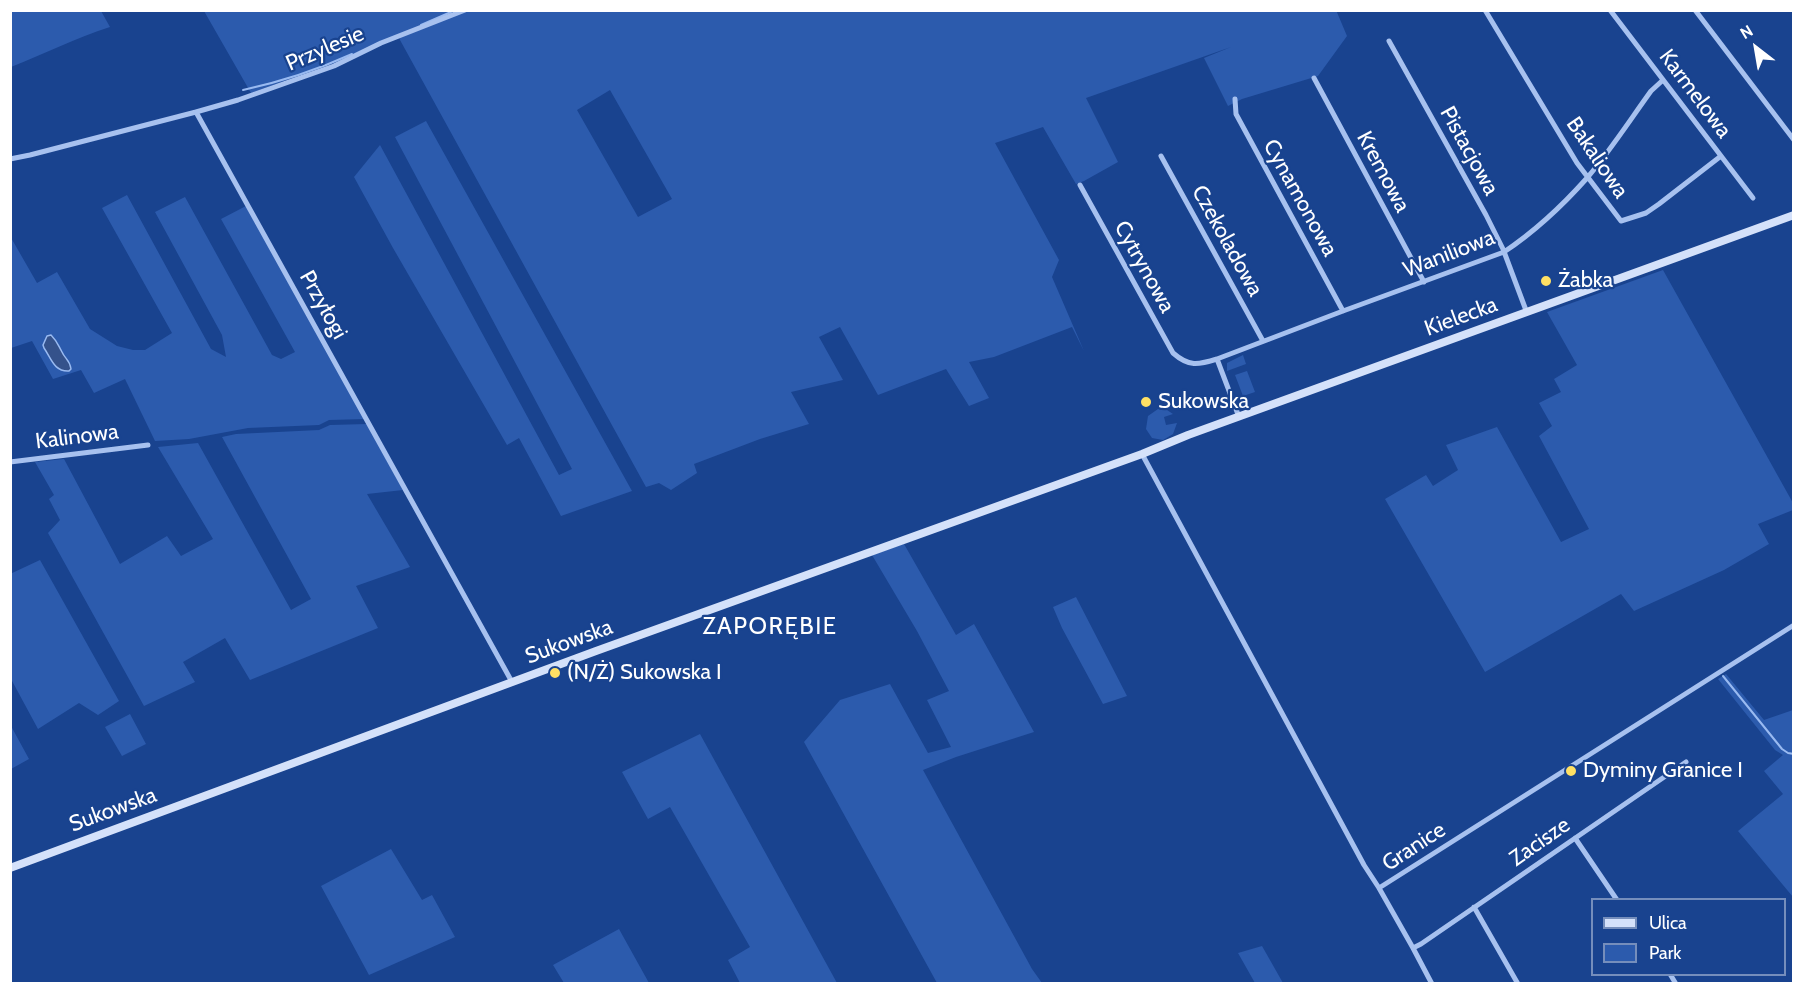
<!DOCTYPE html>
<meta charset="utf-8">
<style>
body{margin:0}
#map{position:relative;width:1804px;height:994px;overflow:hidden;background:#19438f;font-family:Cabin,sans-serif}
canvas{display:block}
.frame{position:absolute;inset:0;border:12px solid #fff;pointer-events:none}
.legend{position:absolute;left:1591px;top:898px;width:195px;height:78px;box-sizing:border-box;background:#19438f;border:2px solid #758ebc;margin:0;padding:8px 10px;list-style:none;font-size:18px;color:#fff}
.legend li{display:flex;align-items:center;gap:12px;height:30px}
.legend b{width:30px;border:2px solid #758ebc}
.north{position:absolute;left:1726px;top:18px;width:60px;height:60px;-webkit-text-stroke:4px #19438f;paint-order:stroke;rotate:329deg;font-size:16px;font-weight:700;line-height:24px;text-align:center;color:#fff}
.north::after{content:'';display:block;margin:auto;width:21px;height:27px;background:#fff;clip-path:polygon(50% 0,100% 100%,50% 72%,0 100%)}
</style>
<div id="map">
<canvas width="1804" height="994"></canvas>
<div class="frame"></div>
<ul class="legend">
<li><b style="height:8px;background:#d4e1fa"></b>Ulica</li>
<li><b style="height:16px;background:#2c5bad"></b>Park</li>
</ul>
<div class="north">N</div>
</div>
<script>
const ctx = document.querySelector('canvas').getContext('2d');
ctx.lineJoin = 'round';
function fill(path, color) { ctx.fillStyle = color; ctx.fill(path, 'evenodd'); }
function stroke(path, color, width, dash) { ctx.strokeStyle = color; ctx.lineWidth = width; ctx.lineCap = dash ? 'butt' : 'round'; ctx.setLineDash(dash || []); ctx.stroke(path); }
function drawText(font, color, halo, rows, align = 'center') {
  ctx.font = font + ' Cabin,sans-serif'; ctx.lineWidth = 4.5; ctx.setLineDash([]); ctx.textBaseline = 'middle'; ctx.strokeStyle = halo; ctx.fillStyle = color; for (const [text, x, y, turn = 0] of rows) {
    ctx.save(); ctx.translate(x, y); ctx.rotate((+turn || 0) * Math.PI / 180); ctx.textAlign = isNaN(turn) ? turn : align; if (halo) ctx.strokeText(text, 0, 0); ctx.fillText(text, 0, 0); ctx.restore();
  }
}
fill(new Path2D(`
 M 11,10 L 101,11 L 110,27 C 76,38 44,54 11,67 Z
 M 1336,10 L 1347,36 L 1318,76 L 1242,99 L 1228,106 L 1204,58 L 1231,47 L 1086,98 L 1118,162 L 1084,181 L 1076,184 L 1043,127 L 995,143 L 1059,260 L 1052,277 L 1084,351 L 1072,327 L 994,357 L 969,362 L 989,398 L 969,406 L 946,369 L 878,395 L 840,327 L 819,337 L 843,380 L 791,392 L 809,424 L 760,439 L 694,464 L 697,473 L 671,490 L 659,483 L 646,487 L 400,40 L 400,34 L 333,63 L 251,93 L 204,11 ZM 610,90 L 672,199 L 638,217 L 577,110 Z
 M 426,121 L 632,491 L 561,516 L 519,438 L 507,445 L 393,248 L 354,177 L 380,145 L 559,475 L 572,469 L 395,137 Z
 M 127,195 L 211,349 L 226,357 L 222,335 L 155,212 L 185,197 L 272,355 L 281,359 L 295,352 L 221,219 L 246,206 L 365,419 L 329,420 L 319,425 L 248,428 L 189,439 L 155,441 L 125,379 L 94,393 L 81,370 L 53,379 L 32,341 L 11,348 L 10,236 L 37,283 L 57,272 L 90,329 L 117,346 L 133,350 L 145,350 L 172,333 L 102,208 Z
 M 1663,270 L 1793,503 L 1793,510 L 1758,524 L 1769,544 L 1724,570 L 1634,611 L 1621,594 L 1485,672 L 1385,499 L 1426,475 L 1433,486 L 1458,470 L 1446,445 L 1497,427 L 1561,542 L 1589,529 L 1539,436 L 1552,426 L 1539,403 L 1561,392 L 1554,379 L 1577,365 L 1547,312 Z
 M 1243,355 L 1246,364 L 1227,371 L 1227,363 Z
 M 1247,371 L 1255,392 L 1243,396 L 1235,375 Z
 M 1158,409 L 1167,410 L 1173,414 L 1164,417 L 1166,425 L 1177,423 L 1173,434 L 1163,440 L 1152,438 L 1146,429 L 1148,416 Z
 M 367,424 L 403,490 L 367,494 L 410,567 L 356,586 L 378,628 L 250,680 L 225,638 L 183,662 L 195,682 L 144,706 L 48,533 L 60,520 L 49,499 L 54,495 L 35,462 L 64,459 L 120,564 L 167,536 L 181,556 L 213,539 L 158,447 L 198,443 L 291,610 L 311,599 L 222,437 L 236,434 L 319,430 L 330,425 Z
 M 904,544 L 956,635 L 974,624 L 1034,732 L 956,757 L 923,770 L 1032,969 L 1042,983 L 937,983 L 804,742 L 840,700 L 890,684 L 928,753 L 951,747 L 927,700 L 949,691 L 917,631 L 872,555 Z
 M 40,560 L 119,701 L 98,715 L 79,703 L 38,729 L 11,679 L 10,574 Z
 M 1076,597 L 1127,696 L 1103,704 L 1062,628 L 1053,607 Z
 M 1726,674 L 1764,720 L 1793,710 L 1793,897 L 1738,831 L 1783,794 L 1764,771 L 1783,755 L 1775,750 L 1718,679 Z
 M 130,714 L 146,744 L 122,756 L 105,727 Z
 M 11,726 L 29,759 L 11,769 L 10,769 Z
 M 700,734 L 837,983 L 740,983 L 728,960 L 750,947 L 670,807 L 648,819 L 622,772 Z
 M 391,849 L 422,900 L 432,895 L 455,937 L 369,975 L 321,886 Z
 M 619,929 L 649,983 L 564,983 L 553,965 Z
 M 1262,946 L 1283,983 L 1255,983 L 1238,953 Z`), '#2c5bad');
const water = new Path2D(`
 M 51,335 C 57,341 58,345 62,352 C 65,359 70,360 71,369 L 69,371 C 54,372 51,358 44,348 L 43,345 L 47,336 Z`);
fill(water, '#35528b');
stroke(water, '#99baf1', 1.5);
stroke(new Path2D(`
 M 421,25 L 451,12
 M 243,90 C 280,82 317,70 352,54
 M 1723,676 L 1782,749 L 1788,753 L 1794,754`), '#99baf1', 2);
stroke(new Path2D(`
 M 1485,10 L 1577,163 L 1621,221 L 1646,213 L 1659,204 L 1721,156
 M 1610,10 L 1753,198
 M 1695,10 L 1794,140
 M 1389,41 L 1486,215 L 1503,249 L 1527,313
 M 1314,78 L 1424,282
 M 1235,99 L 1236,114 L 1343,311
 M 196,112 L 238,100 L 334,66 L 381,43 L 465,10
 M 1161,156 L 1263,341
 M 10,159 L 30,155 L 196,112 L 512,682
 M 1080,185 L 1173,353 C 1189,367 1198,365 1217,359 L 1343,311 L 1504,252 C 1534,232 1563,205 1587,178 C 1610,151 1630,120 1651,91 L 1663,80
 M 1217,359 L 1239,417
 M 1142,454 L 1364,865 L 1379,888 L 1794,625
 M 10,462 L 148,445
 M 1575,838 L 1617,900
 M 1379,888 L 1413,948 L 1421,944 L 1686,762
 M 1474,907 L 1518,984
 M 1413,948 L 1432,984
 M 1670,974 L 1676,984`), '#a7c1ef', 5);
stroke(new Path2D(`
 M 10,868 L 596,651 L 1142,454 L 1188,435 L 1794,215`), '#d4e1fa', 8);
for (const [x, y, r, color] of [
 [1546,281,6,"#ffe064"],
 [1146,402,6,"#ffe064"],
 [555,673,6,"#ffe064"],
 [1571,771,6,"#ffe064"]
]) { const dot = new Path2D(); dot.arc(x, y, r, 0, 2 * Math.PI); ctx.fillStyle = color; ctx.fill(dot); stroke(dot, '#19438f', 2); }
drawText('22px', '#fff', '#19438f', [
 ["Przylesie",325,49,-23],
 ["Karmelowa",1695,94,53],
 ["Pistacjowa",1469,151,61],
 ["Bakaliowa",1597,158,56],
 ["Kremowa",1383,172,62],
 ["Cynamonowa",1300,198,61],
 ["Czekoladowa",1227,241,61],
 ["Waniliowa",1449,254,-21],
 ["Cytrynowa",1144,267,61],
 ["Przyłogi",323,305,61],
 ["Kielecka",1461,317,-20],
 ["Kalinowa",77,437,-7],
 ["Sukowska",569,642,-20],
 ["Sukowska",113,810,-20],
 ["Zacisze",1540,842,-35],
 ["Granice",1414,847,-33]
]);
drawText('22px', '#fff', '#19438f', [
 ["Żabka",1558,281],
 ["Sukowska",1158,402],
 ["(N/Ż) Sukowska I",567,673],
 ["Dyminy Granice I",1583,771]
], 'left');
ctx.letterSpacing = '1.5px';
drawText('24px', '#fff', '#19438f', [
 ["ZAPORĘBIE",770,627]
]);
ctx.letterSpacing = '0px';
</script>
